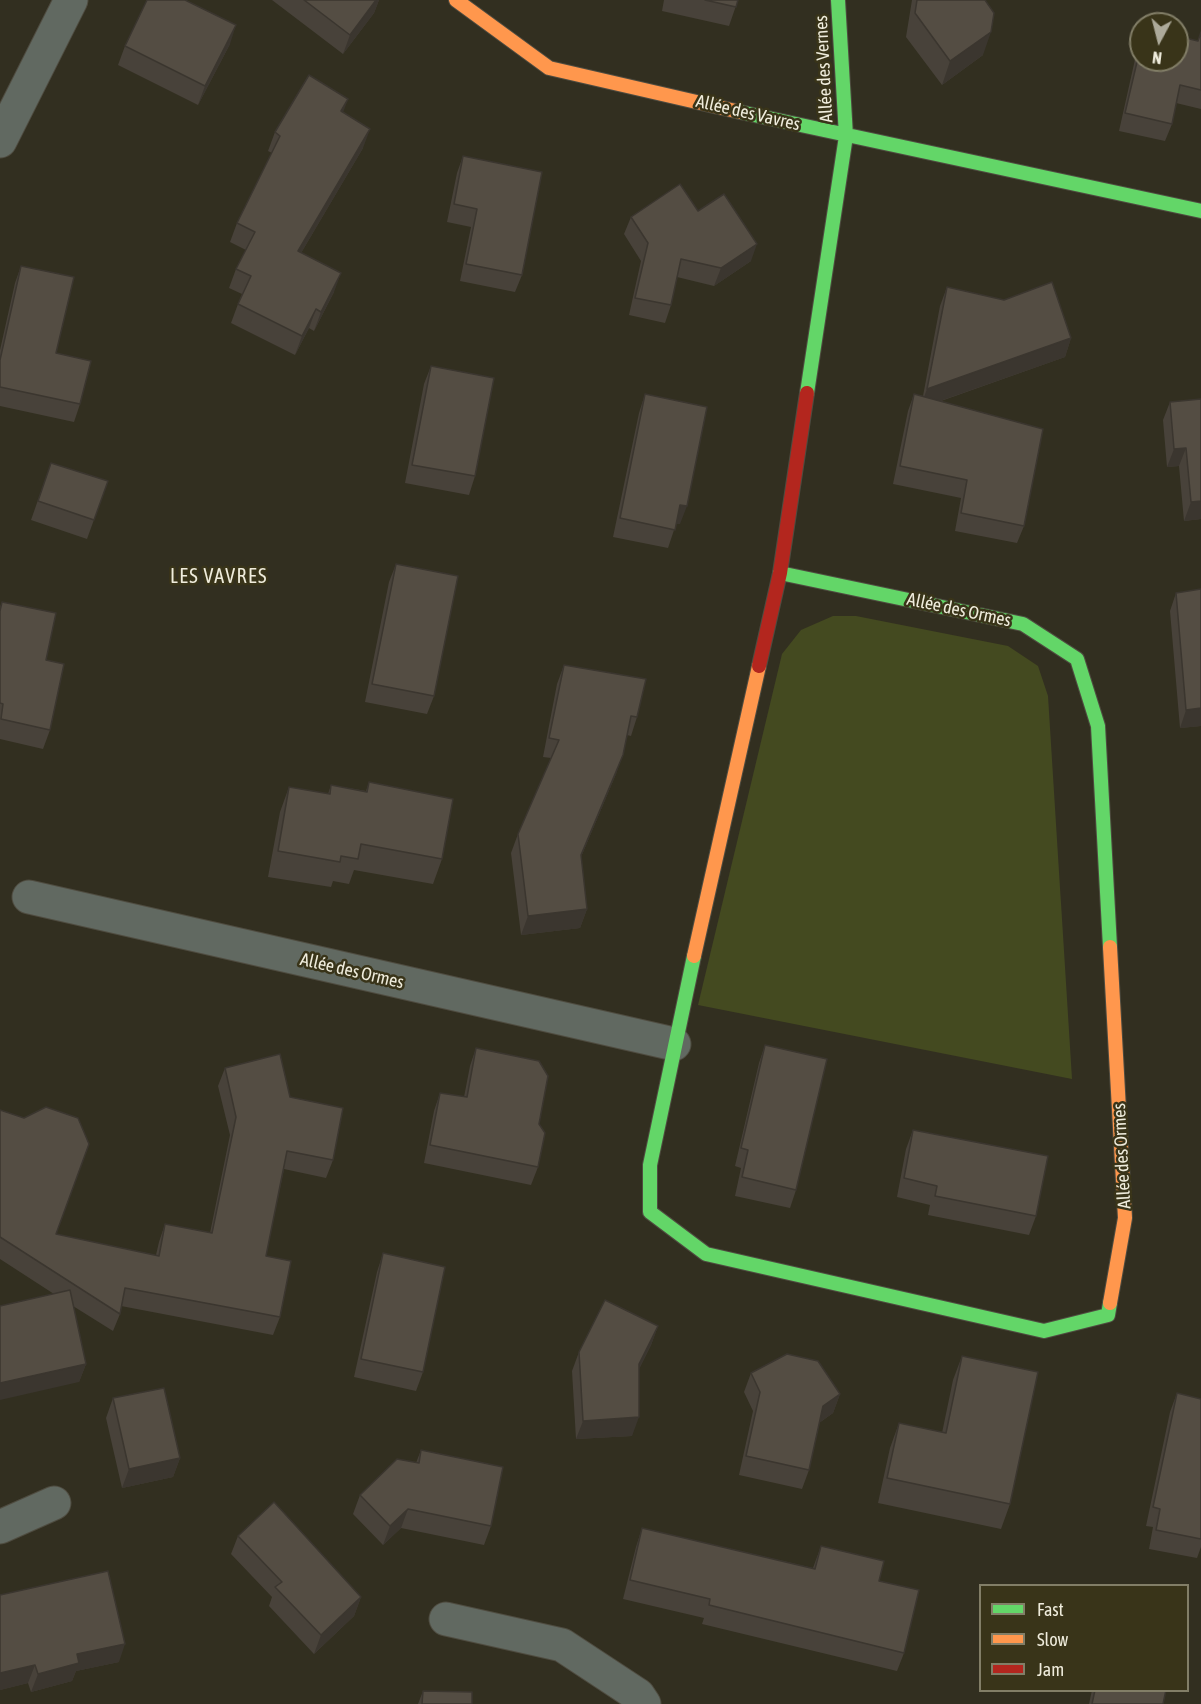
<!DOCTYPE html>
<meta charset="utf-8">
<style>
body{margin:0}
#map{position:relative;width:1201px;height:1704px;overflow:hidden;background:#322f20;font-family:"Asap Condensed",sans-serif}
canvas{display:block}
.legend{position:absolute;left:979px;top:1584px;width:210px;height:108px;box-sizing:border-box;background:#393419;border:2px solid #827e67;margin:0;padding:8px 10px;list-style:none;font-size:18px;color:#efecdc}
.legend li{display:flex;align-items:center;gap:12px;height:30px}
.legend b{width:30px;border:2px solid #827e67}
.north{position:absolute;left:1129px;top:12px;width:60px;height:60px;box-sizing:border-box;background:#393419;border:2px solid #827e67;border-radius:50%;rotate:187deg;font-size:16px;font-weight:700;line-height:24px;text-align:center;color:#efecdc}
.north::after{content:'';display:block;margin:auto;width:21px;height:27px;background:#adaa9a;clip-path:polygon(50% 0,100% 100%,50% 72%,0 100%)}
</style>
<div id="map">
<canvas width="1201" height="1704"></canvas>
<ul class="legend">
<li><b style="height:8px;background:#63d668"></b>Fast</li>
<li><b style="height:8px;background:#ff974d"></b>Slow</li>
<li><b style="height:8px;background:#b3261e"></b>Jam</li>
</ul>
<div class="north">N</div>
</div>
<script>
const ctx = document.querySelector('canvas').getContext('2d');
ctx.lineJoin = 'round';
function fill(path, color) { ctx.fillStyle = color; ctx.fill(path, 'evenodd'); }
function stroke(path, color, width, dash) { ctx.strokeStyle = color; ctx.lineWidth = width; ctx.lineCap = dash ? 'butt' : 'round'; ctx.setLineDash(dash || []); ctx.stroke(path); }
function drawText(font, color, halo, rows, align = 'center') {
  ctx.font = font + ' "Asap Condensed",sans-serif'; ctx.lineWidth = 5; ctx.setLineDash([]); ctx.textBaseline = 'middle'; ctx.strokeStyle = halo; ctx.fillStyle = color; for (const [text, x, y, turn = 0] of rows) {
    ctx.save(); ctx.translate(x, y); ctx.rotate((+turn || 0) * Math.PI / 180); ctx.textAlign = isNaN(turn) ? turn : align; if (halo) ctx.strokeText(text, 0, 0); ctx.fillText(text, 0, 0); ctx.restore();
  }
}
fill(new Path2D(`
 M 833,616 L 856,616 L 1008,646 L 1038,666 L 1048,696 L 1072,1079 L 698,1005 L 782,654 L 801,630 Z`), '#444a20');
const street = new Path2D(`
 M 0,141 L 71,0
 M 29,897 L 674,1044
 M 0,1527 L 54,1503
 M 446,1619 L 562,1645 L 638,1695 L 644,1704`);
const fast = new Path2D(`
 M 740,112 L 1201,211
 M 807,393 L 846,136 L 838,0
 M 780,573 L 1023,624 L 1077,659 L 1098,726 L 1110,947
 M 694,956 L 650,1165 L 650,1212 L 706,1254 L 1044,1331 L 1108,1315 L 1110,1303`);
const slow = new Path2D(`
 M 456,0 L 549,68 L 740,112
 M 1110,947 L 1125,1218 L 1110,1303
 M 694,956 L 759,666`);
const jam = new Path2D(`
 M 759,666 L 780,573 L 807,393`);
stroke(street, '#4f4c40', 35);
stroke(fast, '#4f4c40', 16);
stroke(slow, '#4f4c40', 16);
stroke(jam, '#4f4c40', 16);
stroke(street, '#616961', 33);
stroke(fast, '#63d668', 14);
stroke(slow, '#ff974d', 14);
stroke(jam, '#b3261e', 14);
fill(new Path2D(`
 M 272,0 L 379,0 L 374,13 L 343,54 Z
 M 664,0 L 738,0 L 729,26 L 662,11 Z
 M 912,0 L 985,0 L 983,55 L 942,85 L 906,37 Z
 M 1201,32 L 1201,109 L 1176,103 L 1172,124 L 1165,141 L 1119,131 L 1138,46 L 1141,39 L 1141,60 L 1198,41 Z
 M 230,44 L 198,105 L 118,65 L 125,46 Z
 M 343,113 L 363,148 L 301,253 L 334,292 L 314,331 L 309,328 L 295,355 L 231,323 L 238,304 L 242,294 L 229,288 L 236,269 L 246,250 L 230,242 L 237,223 L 272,153 L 268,151 L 275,132 Z
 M 463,156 L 522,275 L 515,292 L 460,281 L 471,227 L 447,222 L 457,173 Z
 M 631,217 L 751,261 L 714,286 L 677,277 L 671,305 L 665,323 L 629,315 L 641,261 L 624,234 Z
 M 21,266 L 56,353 L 80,404 L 74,422 L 0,406 L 0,350 L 15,283 Z
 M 947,287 L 1071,338 L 1065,357 L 941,401 L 1024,526 L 1017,543 L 955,531 L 961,498 L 893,484 L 908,411 L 914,394 L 923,396 L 940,306 Z
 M 431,366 L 475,476 L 469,495 L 405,483 L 424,384 Z
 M 645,394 L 680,524 L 676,524 L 668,548 L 613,537 L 639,413 Z
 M 1201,399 L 1201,519 L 1184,521 L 1179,466 L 1167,467 L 1163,420 L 1170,402 Z
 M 51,463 L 108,481 L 87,539 L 31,520 Z
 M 396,564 L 434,696 L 427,714 L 365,702 L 389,582 Z
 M 1201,589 L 1201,726 L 1180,728 L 1170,611 L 1176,593 Z
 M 2,602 L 46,660 L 50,730 L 43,749 L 0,739 L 0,607 Z
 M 564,665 L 637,717 L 631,736 L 627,735 L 616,774 L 581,857 L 587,909 L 580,928 L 521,935 L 511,853 L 518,834 L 551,758 L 543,757 L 557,684 Z
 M 369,782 L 442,859 L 433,884 L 354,870 L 349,884 L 333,881 L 331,887 L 268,877 L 280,812 L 289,787 L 328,794 L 331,785 L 366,791 Z
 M 765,1045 L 796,1190 L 790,1208 L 735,1196 L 741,1168 L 735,1166 L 759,1063 Z
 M 476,1048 L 539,1124 L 538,1167 L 531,1185 L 424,1163 L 434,1111 L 440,1093 L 464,1097 L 470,1066 Z
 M 225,1068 L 290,1097 L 333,1160 L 326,1178 L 284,1169 L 266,1256 L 280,1317 L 273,1335 L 121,1306 L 120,1314 L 113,1331 L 73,1306 L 86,1364 L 79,1382 L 54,1294 L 0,1259 L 0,1110 L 56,1234 L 156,1255 L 159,1242 L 165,1224 L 210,1233 L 230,1135 L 218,1086 Z
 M 913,1130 L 1036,1216 L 1029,1235 L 928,1215 L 930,1205 L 897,1197 L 906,1149 Z
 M 383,1253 L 423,1372 L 416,1391 L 354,1377 L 377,1272 Z
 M 658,1326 L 651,1345 L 639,1369 L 632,1436 L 576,1439 L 572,1371 L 579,1352 Z
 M 962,1356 L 1010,1504 L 1001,1529 L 878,1503 L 890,1448 L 899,1423 L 942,1433 L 953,1380 Z
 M 751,1373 L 840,1394 L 833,1413 L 819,1423 L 809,1470 L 802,1489 L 739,1475 L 753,1411 L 744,1392 Z
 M 1177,1393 L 1201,1399 L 1201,1547 L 1197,1558 L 1149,1549 L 1153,1527 L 1146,1526 L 1170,1412 Z
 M 113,1398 L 180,1458 L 173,1477 L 122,1488 L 106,1418 Z
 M 421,1450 L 491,1526 L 484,1545 L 401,1528 L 383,1545 L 353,1514 L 360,1495 L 416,1463 Z
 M 642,1528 L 813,1568 L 821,1546 L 879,1581 L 904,1653 L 897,1671 L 702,1624 L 704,1618 L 623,1599 L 636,1547 Z
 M 238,1536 L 361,1597 L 354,1616 L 314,1654 L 269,1606 L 272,1597 L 231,1554 Z
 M 0,1595 L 119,1662 L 76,1671 L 72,1681 L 31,1692 L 28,1683 L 0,1690 Z
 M 1092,1690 L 1166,1690 L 1163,1704 L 1089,1704 Z
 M 423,1691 L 472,1704 L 418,1704 Z`), '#48423a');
fill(new Path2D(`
 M 376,0 L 379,0 L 374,13 L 343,54 L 350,35 Z
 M 236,25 L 230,44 L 198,105 L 205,86 Z
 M 991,32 L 983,55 L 942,85 L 950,61 Z
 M 348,99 L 341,118 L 341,111 Z
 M 370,129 L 363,148 L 291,270 L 298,251 Z
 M 757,244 L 751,261 L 714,286 L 721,268 Z
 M 341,273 L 334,292 L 314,331 L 321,312 Z
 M 316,309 L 309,328 L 295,355 L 302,336 Z
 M 1071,338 L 1065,357 L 920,408 L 927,389 Z
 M 1186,448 L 1179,466 L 1167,467 L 1174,449 Z
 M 1201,501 L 1201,519 L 1184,521 L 1191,502 Z
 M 680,505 L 687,506 L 680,524 L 673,524 Z
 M 1201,708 L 1201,726 L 1180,728 L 1186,710 Z
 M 623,755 L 616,774 L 574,873 L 581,855 Z
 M 587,909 L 580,928 L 521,935 L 528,916 Z
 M 658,1326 L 651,1345 L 632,1383 L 639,1364 Z
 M 86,1364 L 79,1382 L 0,1400 L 0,1383 Z
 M 840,1394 L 833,1413 L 816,1425 L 823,1406 Z
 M 639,1417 L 632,1436 L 576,1439 L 583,1421 Z
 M 180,1458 L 173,1477 L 122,1488 L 129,1469 Z
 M 408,1509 L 401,1528 L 383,1545 L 390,1526 Z
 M 361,1597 L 354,1616 L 314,1654 L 321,1635 Z
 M 125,1644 L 119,1662 L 76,1671 L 72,1681 L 31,1692 L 38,1674 L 77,1654 Z
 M 35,1665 L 28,1683 L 0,1690 L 0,1673 Z`), '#3b362f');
const building = new Path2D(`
 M 147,0 L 185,0 L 236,25 L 205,86 L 125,46 Z
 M 304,0 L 376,0 L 350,35 Z
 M 705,0 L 738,0 L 736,7 Z
 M 917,0 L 985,0 L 994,13 L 991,32 L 950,61 L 915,13 Z
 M 1201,32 L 1201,90 L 1180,85 L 1172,124 L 1125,113 L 1141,45 L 1141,60 L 1177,60 L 1177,36 L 1198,41 Z
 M 309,75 L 348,99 L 341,111 L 370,129 L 298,251 L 341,273 L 321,312 L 316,309 L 302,336 L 238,304 L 251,276 L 236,269 L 255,232 L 237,223 L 280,136 L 275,132 Z
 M 463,156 L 542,172 L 522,275 L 466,264 L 477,209 L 454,204 Z
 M 680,184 L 698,211 L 724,194 L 757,244 L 721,268 L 681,259 L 671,305 L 635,298 L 648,243 L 631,217 Z
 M 21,266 L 74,277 L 56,353 L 91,361 L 80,404 L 0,387 L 0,360 Z
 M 1052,282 L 1071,338 L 927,389 L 947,287 L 1004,300 Z
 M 431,366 L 494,378 L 475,476 L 412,465 Z
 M 645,394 L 707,407 L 687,506 L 680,505 L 675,530 L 620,518 Z
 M 914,394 L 1043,429 L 1024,526 L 961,513 L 967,480 L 900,466 Z
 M 1201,399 L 1201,501 L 1191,502 L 1186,448 L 1174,449 L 1170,402 Z
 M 51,463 L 108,481 L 94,520 L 38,501 Z
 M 396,564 L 458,576 L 434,696 L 372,684 Z
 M 1201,589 L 1201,708 L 1186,710 L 1176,593 Z
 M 2,602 L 56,613 L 46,660 L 64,664 L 50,730 L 1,719 L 3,704 L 0,703 L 0,611 Z
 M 564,665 L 646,679 L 637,717 L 631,716 L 623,755 L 581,855 L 587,909 L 528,916 L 518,834 L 559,740 L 549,738 Z
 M 369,782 L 453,799 L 442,859 L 361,844 L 358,859 L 341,856 L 340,862 L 278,851 L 289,787 L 330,794 L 331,785 L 367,792 Z
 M 765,1045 L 827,1059 L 796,1190 L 742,1177 L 748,1150 L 741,1148 Z
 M 476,1048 L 539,1061 L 548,1076 L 539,1124 L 545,1133 L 538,1167 L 430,1145 L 440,1093 L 467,1097 Z
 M 280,1054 L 290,1097 L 343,1108 L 333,1160 L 287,1151 L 266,1256 L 291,1261 L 280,1317 L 125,1288 L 120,1314 L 0,1237 L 0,1110 L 24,1118 L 46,1107 L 78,1118 L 89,1144 L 56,1234 L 159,1256 L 165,1224 L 212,1233 L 236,1117 L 225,1068 Z
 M 913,1130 L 1048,1156 L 1036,1216 L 935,1196 L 937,1186 L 904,1178 Z
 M 383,1253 L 445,1267 L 423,1372 L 361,1359 Z
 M 70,1290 L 86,1364 L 0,1383 L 0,1306 Z
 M 605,1300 L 658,1326 L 639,1364 L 639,1417 L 583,1421 L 579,1352 Z
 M 787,1354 L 818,1361 L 840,1394 L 823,1406 L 809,1470 L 746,1456 L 760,1392 L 751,1373 Z
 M 962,1356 L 1038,1372 L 1010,1504 L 887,1478 L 899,1423 L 946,1433 Z
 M 164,1388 L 180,1458 L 129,1469 L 113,1398 Z
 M 1177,1393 L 1201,1399 L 1201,1539 L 1156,1530 L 1160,1509 L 1153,1507 Z
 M 421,1450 L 503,1467 L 491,1526 L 408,1509 L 390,1526 L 360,1495 L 397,1459 L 419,1463 Z
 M 274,1502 L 361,1597 L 321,1635 L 275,1587 L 282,1582 L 238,1536 Z
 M 642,1528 L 815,1569 L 821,1546 L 884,1561 L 879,1581 L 919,1590 L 904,1653 L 709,1605 L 710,1599 L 630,1580 Z
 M 108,1571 L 125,1644 L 77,1654 L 79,1663 L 38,1674 L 35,1665 L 0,1673 L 0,1595 Z
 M 1095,1690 L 1166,1690 L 1163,1704 L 1092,1704 Z
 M 423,1691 L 472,1692 L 472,1704 L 422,1704 Z`);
fill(building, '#544d43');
stroke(building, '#3b362f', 1.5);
drawText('18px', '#efecdc', '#393419', [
 ["Allée des Vernes",824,69,-93],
 ["Allée des Vavres",748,113,13],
 ["Allée des Ormes",959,610,12],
 ["Allée des Ormes",352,971,13],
 ["Allée des Ormes",1122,1156,-93]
]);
ctx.letterSpacing = '1.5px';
drawText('20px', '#efecdc', '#393419', [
 ["LES VAVRES",219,577]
]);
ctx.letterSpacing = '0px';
</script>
